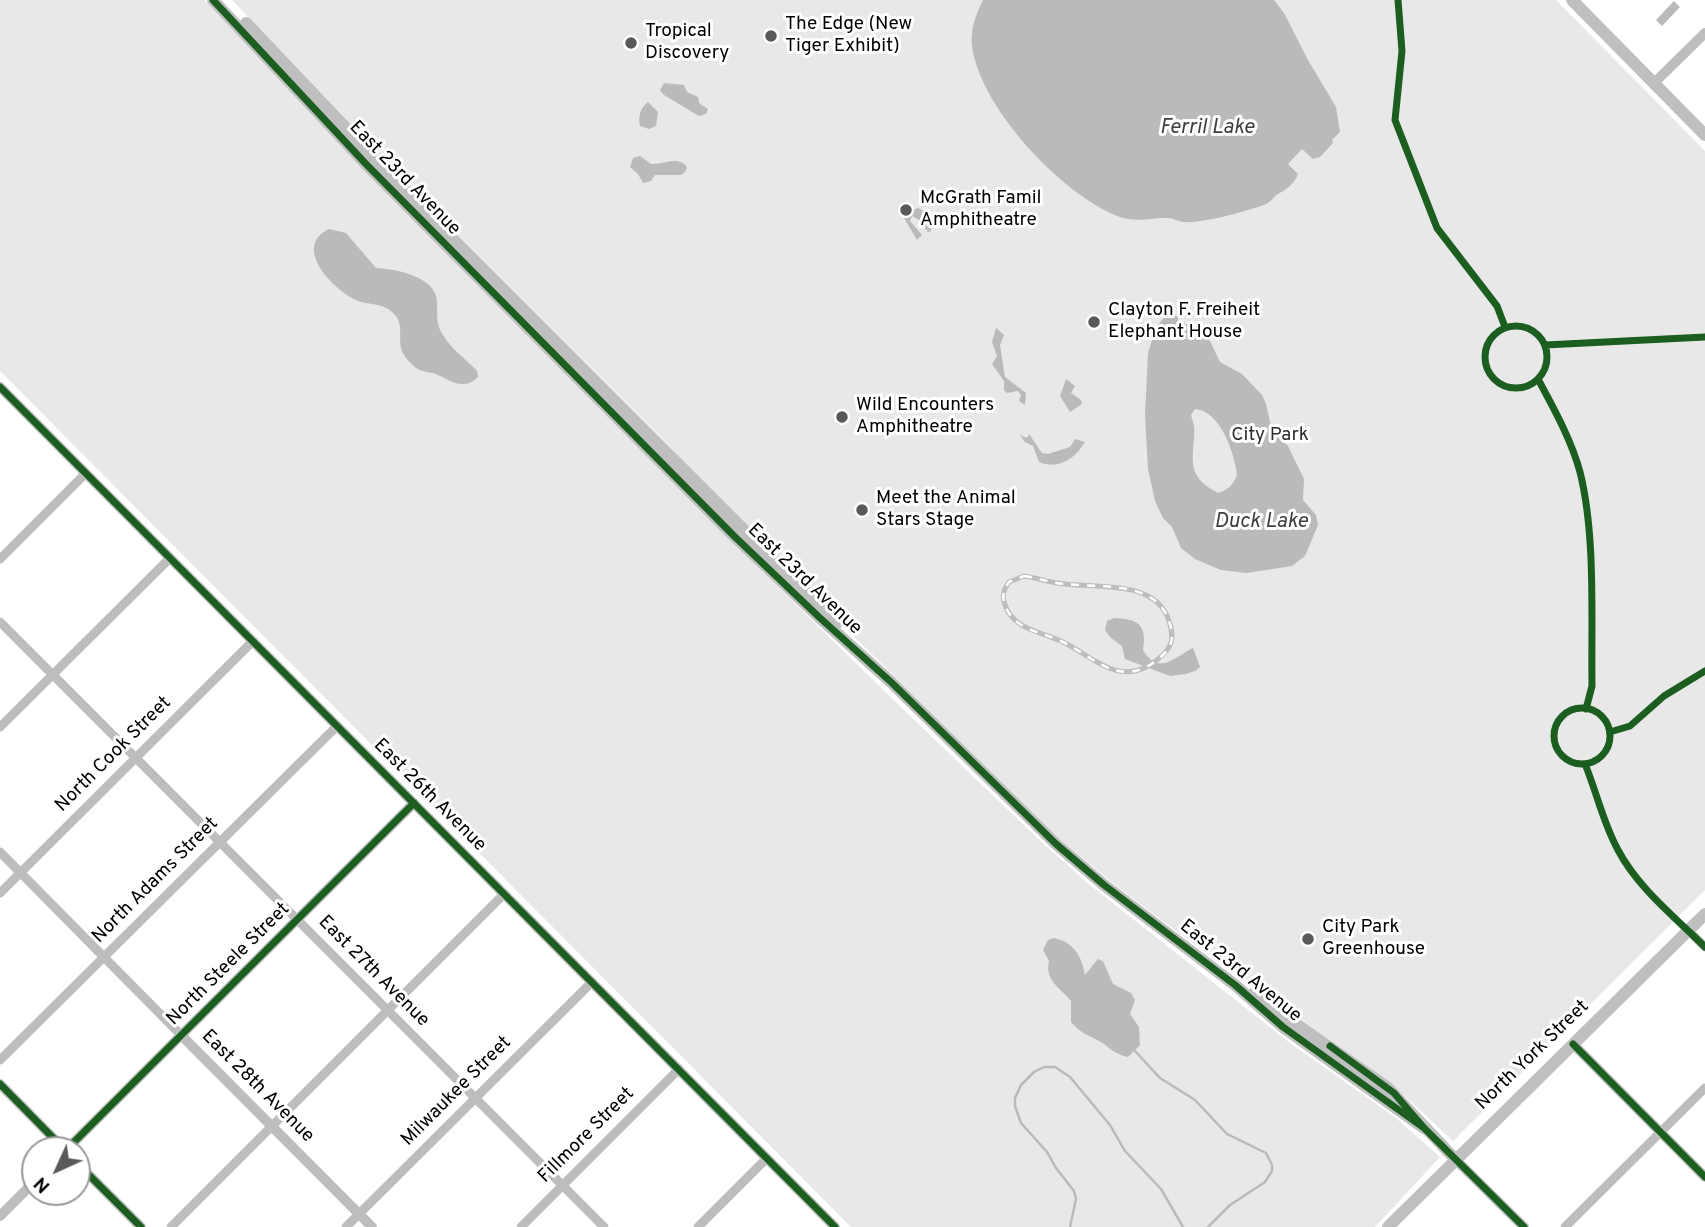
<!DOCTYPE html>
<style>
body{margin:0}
#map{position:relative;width:1705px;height:1227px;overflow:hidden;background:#fff;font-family:Overpass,sans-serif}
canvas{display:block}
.north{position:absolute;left:21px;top:1136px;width:70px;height:70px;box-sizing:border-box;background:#fff;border:2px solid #999;border-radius:50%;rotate:225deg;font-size:19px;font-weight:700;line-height:28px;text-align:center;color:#000}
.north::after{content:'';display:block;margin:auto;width:24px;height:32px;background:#595959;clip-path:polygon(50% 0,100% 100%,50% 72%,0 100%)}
</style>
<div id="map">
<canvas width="1705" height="1227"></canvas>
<div class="north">N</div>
</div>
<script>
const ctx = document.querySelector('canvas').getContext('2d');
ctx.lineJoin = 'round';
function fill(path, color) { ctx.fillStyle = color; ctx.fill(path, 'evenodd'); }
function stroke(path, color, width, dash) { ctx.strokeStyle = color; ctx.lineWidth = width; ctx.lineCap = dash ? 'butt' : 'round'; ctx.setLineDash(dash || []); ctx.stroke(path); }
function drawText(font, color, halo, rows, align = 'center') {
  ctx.font = font + ' Overpass,sans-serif'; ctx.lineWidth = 6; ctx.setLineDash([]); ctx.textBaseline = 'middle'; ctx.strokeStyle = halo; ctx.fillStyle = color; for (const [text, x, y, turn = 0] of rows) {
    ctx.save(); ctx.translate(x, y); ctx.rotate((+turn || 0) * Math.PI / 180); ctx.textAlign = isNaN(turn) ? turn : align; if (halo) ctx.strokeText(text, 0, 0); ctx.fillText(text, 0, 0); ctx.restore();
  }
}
fill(new Path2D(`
 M 0,0 L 205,0 C 478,289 757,572 1046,846 L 1090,885 L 1290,1043 L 1396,1118 L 1440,1157 L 1375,1227 L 851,1227 L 0,371 Z
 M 232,0 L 1556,0 L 1705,151 L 1705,890 L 1453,1141 C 1432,1122 1412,1101 1390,1084 C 1277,998 1156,925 1051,831 L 739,523 L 663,439 L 407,184 Z`), '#e8e8e8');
fill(new Path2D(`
 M 983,0 L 1274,0 L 1284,13 L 1308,60 L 1336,107 L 1340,132 L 1332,140 L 1333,143 L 1320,157 L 1313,159 L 1302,149 L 1288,164 L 1298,174 C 1294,185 1285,190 1278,194 C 1273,197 1271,202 1266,204 C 1249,211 1200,224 1183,222 C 1177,221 1173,218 1168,218 C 1152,217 1137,223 1120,217 C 1063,196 980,108 972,46 C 970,30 976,14 983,0 Z
 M 1674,1 L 1680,7 L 1662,26 L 1656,20 Z
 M 664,83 L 684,85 L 687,92 L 698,97 L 699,103 L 708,109 L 706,114 L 699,116 L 664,95 L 660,90 Z
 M 648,102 L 658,112 L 656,126 L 649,129 L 640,126 C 638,117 640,108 648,102 Z
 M 640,156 L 651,164 C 664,165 677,155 687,167 L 685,172 L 681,175 L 655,175 L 651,181 L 643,183 L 638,174 L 630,167 L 633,158 Z
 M 918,208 L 924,211 L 926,219 L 930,221 L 931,231 L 928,232 L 919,220 L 912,216 L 910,221 L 922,235 L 917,240 L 904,218 L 909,211 Z
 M 329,229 L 346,233 L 376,268 C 394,269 427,275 435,293 C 440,305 433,320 443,335 C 451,349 466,359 477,371 L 478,377 C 474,381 469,384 464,384 C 453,385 443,376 433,373 C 428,372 422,372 418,369 C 412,365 406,359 403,353 C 396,339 406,325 393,313 C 384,303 369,305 358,301 C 334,291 291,247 329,229 Z
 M 1171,315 L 1178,316 L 1178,321 L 1199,329 L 1210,341 L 1220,362 L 1242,374 L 1262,395 L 1266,404 L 1272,430 L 1288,446 L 1304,479 L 1303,500 L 1316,515 L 1318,525 L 1305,556 L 1292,566 L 1247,573 L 1221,570 L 1195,559 L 1181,548 L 1172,527 L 1163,518 L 1155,501 L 1148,469 L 1145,415 L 1148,353 L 1156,328 L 1165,316 ZM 1195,409 C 1220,410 1235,454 1237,475 C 1233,485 1228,490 1218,493 C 1212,489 1205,486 1200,480 C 1187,465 1196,443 1194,426 C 1193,422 1192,418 1191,415 Z
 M 996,328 L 1004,335 L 1000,345 L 1005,377 L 1026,393 L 1025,405 L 1019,401 L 1021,395 L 1018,391 L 1007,393 L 1004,390 L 1004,381 L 992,364 L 997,356 L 992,342 Z
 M 1066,379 L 1075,386 L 1071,393 L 1081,400 L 1082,404 L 1070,412 L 1060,396 Z
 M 1029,434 L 1042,453 L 1048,454 L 1070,447 L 1075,439 L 1085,442 C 1075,459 1058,470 1039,462 L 1033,446 L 1025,442 L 1020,435 L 1027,438 Z
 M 1114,618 C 1139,619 1147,625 1143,650 C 1159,677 1176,656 1193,648 L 1200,667 L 1195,671 L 1186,674 L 1170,676 L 1125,659 L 1122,646 L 1111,638 L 1105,630 L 1107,621 Z
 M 1054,938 C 1074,942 1082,957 1085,975 L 1098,959 L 1103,961 L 1113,984 L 1131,993 L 1135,1000 L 1130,1014 L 1139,1027 L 1140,1045 L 1128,1057 C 1113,1054 1110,1047 1099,1041 C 1085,1033 1083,1035 1071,1022 L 1071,1001 C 1062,989 1044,981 1049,961 L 1043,950 L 1048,940 Z`), '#bababa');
stroke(new Path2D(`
 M 1135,1051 L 1160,1078 L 1195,1100 L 1227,1134 L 1266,1153 L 1272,1165 L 1272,1171 L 1265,1182 L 1230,1205 L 1208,1227
 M 1070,1227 L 1076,1199 L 1074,1191 L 1056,1168 L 1047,1152 L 1021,1123 L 1015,1106 L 1015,1098 L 1021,1085 L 1034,1072 L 1044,1067 L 1055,1067 L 1070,1077 L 1110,1125 L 1125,1151 L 1161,1189 L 1183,1227`), '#bababa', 2.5);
stroke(new Path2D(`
 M 0,559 L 86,473
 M 0,622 L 604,1227
 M 0,727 L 170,558
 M 0,852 L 181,1035
 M 0,893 L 253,641
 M 1688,930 L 1705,947
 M 0,1060 L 337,726
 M 171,1227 L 504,894
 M 346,1227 L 592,982
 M 521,1227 L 679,1069
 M 698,1227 L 767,1158
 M 1565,1227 L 1705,1088`), '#bdbdbd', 9);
stroke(new Path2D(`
 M 1654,83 L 1705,33
 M 0,387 L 835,1227
 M 181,1035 L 372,1227
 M 1573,1044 L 1705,1177
 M 0,1084 L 65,1150
 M 66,1150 L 414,803
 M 1455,1159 L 1524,1227
 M 77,1163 L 141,1227
 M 0,1216 L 35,1181`), '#bdbdbd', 10);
stroke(new Path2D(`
 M 213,0 L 366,164 L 734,536 L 819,617 L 892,683 L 1056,844 L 1104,885 L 1235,985 L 1283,1027 L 1424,1128
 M 1572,0 L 1705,135
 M 246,23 L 416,202 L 837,623
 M 1253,994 L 1388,1088 L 1455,1159
 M 1388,1227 L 1705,914`), '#bfbfbf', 12);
const rail = new Path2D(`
 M 1024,576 C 1038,578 1051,583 1065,584 C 1099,588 1156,580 1169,621 C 1172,630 1174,639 1169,647 C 1165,655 1157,660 1150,665 C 1116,685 1092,656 1063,642 C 1040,631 1012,630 1004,602 C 1002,594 1004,589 1009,582 Z`);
stroke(rail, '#bdbdbd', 5);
stroke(rail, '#fff', 2.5, [8]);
stroke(new Path2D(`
 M 213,0 L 366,164 L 734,536 L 819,617 L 892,683 L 1056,844 L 1104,885 L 1235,985 L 1283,1027 L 1424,1128
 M 1398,0 L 1402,51 L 1395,120 L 1437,228 L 1497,306 L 1505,327
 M1485 357a31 31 0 1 1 62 0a31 31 0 1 1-62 0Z
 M 1545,345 L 1705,337
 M 1538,379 C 1554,409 1571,439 1580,472 C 1596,536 1591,619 1592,686 L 1586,709
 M 0,387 L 835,1227
 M1554 736a28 28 0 1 1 56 0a28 28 0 1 1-56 0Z
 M 1610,732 L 1630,726 L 1664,696 L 1705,671
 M 1585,764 C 1597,793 1603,823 1618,850 C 1638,888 1675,917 1705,947
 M 1573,1044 L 1705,1177
 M 1330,1046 L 1394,1093 L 1424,1128 L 1524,1227
 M 0,1084 L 65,1150
 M 66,1150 L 414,803
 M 77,1163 L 141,1227`), '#1b5e20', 7);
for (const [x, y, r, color] of [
 [771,36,7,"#595959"],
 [631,43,7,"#595959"],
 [906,210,7,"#595959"],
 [1094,322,7,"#595959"],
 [842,417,7,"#595959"],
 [862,510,7,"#595959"],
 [1308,939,7,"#595959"]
]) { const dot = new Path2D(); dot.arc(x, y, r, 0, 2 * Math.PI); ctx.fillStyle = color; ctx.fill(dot); stroke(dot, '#fff', 2.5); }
drawText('19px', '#000', '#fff', [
 ["The Edge (New",785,25],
 ["Tiger Exhibit)",785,47],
 ["Tropical",645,32],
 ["Discovery",645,54],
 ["McGrath Famil",920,199],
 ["Amphitheatre",920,221],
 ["Clayton F. Freiheit",1108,311],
 ["Elephant House",1108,333],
 ["Wild Encounters",856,406],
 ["Amphitheatre",856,428],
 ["Meet the Animal",876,499],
 ["Stars Stage",876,521],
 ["City Park",1322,928],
 ["Greenhouse",1322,950]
], 'left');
drawText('19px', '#000', '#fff', [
 ["East 23rd Avenue",404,179,46],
 ["East 23rd Avenue",804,580,44],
 ["North Cook Street",114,755,-45],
 ["East 26th Avenue",429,796,45],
 ["North Adams Street",156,881,-45],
 ["North Steele Street",229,965,-45],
 ["East 27th Avenue",373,972,45],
 ["East 23rd Avenue",1240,972,39],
 ["North York Street",1533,1056,-44],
 ["East 28th Avenue",257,1087,45],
 ["Milwaukee Street",457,1092,-45],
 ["Fillmore Street",587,1136,-45]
]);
drawText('19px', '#2d2d2d', '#fff', [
 ["City Park",1270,436]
]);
drawText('italic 21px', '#3e3e3e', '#fff', [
 ["Ferril Lake",1207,129],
 ["Duck Lake",1261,523]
]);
</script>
